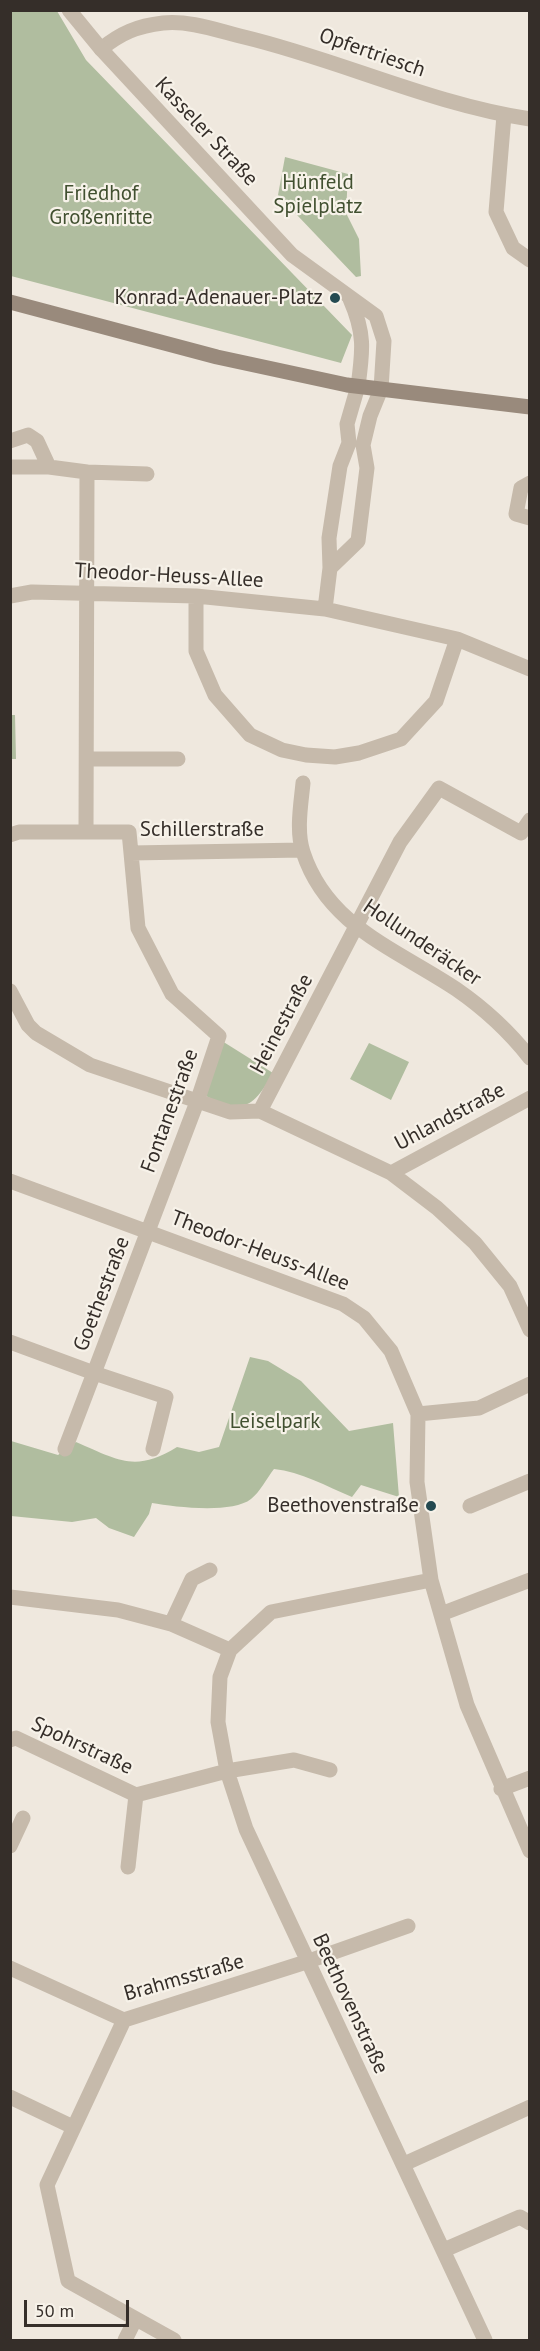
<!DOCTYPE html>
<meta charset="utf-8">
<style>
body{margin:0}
#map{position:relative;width:540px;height:2351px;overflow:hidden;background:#efe8de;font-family:"PT Sans",sans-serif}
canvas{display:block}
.frame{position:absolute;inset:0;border:12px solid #352e29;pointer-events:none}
.scale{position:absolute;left:24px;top:2300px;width:105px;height:27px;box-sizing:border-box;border:3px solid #352e29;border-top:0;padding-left:8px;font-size:18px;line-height:21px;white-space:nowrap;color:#352e29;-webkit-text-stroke:4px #f7f2e9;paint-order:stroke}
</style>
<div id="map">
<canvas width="540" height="2351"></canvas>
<div class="frame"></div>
<div class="scale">50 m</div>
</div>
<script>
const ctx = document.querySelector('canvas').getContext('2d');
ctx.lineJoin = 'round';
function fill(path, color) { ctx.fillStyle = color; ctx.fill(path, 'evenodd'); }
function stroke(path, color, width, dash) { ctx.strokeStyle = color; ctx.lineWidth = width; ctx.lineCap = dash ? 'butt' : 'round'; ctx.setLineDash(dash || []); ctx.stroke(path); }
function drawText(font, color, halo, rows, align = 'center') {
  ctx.font = font + ' "PT Sans",sans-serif'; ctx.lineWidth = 4.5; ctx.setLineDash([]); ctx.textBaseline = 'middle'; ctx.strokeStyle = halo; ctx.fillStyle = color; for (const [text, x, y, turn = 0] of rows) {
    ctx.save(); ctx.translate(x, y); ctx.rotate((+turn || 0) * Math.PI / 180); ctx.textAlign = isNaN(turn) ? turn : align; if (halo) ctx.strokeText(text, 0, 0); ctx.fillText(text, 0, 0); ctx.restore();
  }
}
fill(new Path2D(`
 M 10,11 L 57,11 L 86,60 L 352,335 L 341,363 L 11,276 Z
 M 285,157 L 348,174 L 346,213 L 359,239 L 361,276 L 356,277 L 278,195 Z
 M 11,715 L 15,715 L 16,759 L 11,759 Z
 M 222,1041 L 273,1073 C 254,1107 242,1116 206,1096 Z
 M 369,1043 L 409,1062 L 391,1100 L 350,1079 Z
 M 250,1357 L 268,1361 L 301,1381 L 349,1431 L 393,1423 L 399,1497 L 361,1485 L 352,1497 C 326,1486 301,1472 274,1469 C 267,1478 260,1492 251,1499 C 232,1514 175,1507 152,1503 L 149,1514 L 134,1537 L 109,1528 L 96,1518 L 72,1522 L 11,1516 L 11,1441 L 58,1455 L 76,1442 C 118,1460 135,1473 177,1447 L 199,1452 L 219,1447 Z`), '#b0bd9f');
stroke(new Path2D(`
 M 101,49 C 121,33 137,26 163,23 C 189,20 219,31 244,37 C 340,60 431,104 530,119
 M 504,115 L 496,212 L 513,248 L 530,260
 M 10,441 L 28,435 L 37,441 L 49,467
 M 10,467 L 49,467 L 87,472 L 86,832
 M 87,472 L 147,474
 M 530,483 L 521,488 L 516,514 L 530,518
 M 330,568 L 358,541 L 367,468 L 363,445 L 370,416 L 381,389
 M 10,596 L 32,592 L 196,596 L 325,609 L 457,639 L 530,669
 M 196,596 L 196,651 L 215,695 L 250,735 L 282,750 L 306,755 L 335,757 L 359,753 L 401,739 L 436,701 L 457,639
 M 325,609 L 330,568 L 329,538 L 340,466 L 349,443 L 347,424 L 358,386
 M 87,759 L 178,759
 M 303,783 C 301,804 296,831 303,852 C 327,926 396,949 456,989 C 485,1009 508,1030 530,1058
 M 10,835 L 19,832 L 129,832 L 131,853 L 302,850
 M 10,991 L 28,1025 L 36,1033 L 90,1065 L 230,1112 L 260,1111 L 391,1173 L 437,1208 L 475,1243 L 510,1286 L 530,1330
 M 260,1111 L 400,842 L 439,788 L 521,833 L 530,820
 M 391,1173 L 530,1098
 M 10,1181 L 343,1304 L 364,1318 L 391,1351 L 418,1414 L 417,1482 L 431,1580 L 467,1705 L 530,1851
 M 10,1342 L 94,1373 L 197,1102 L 219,1036 L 172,994 L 138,928 L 131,853
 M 418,1414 L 479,1408 L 530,1384
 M 65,1449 L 94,1373 L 166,1397 L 153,1449
 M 470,1506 L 530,1481
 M 431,1580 L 271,1612 L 230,1650 L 220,1677 L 218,1722 L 227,1771 L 246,1829 L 485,2340
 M 10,1597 L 118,1610 L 171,1624 L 230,1650
 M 441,1614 L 530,1580
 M 171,1624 L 192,1579 L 210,1570
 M 10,1740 L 16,1738 L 136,1795 L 227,1771 L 294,1760 L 330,1770
 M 501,1789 L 530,1778
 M 10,1846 L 23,1818
 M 128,1867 L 136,1795
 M 10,1968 L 124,2020 L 306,1962 L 408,1926
 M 124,2020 L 47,2185 L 68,2281 L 174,2340
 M 10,2097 L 73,2127
 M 404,2164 L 530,2107
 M 444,2250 L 520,2217 L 530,2223
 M 125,2340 L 135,2320`), '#c6baab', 15);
stroke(new Path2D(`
 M 69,10 L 101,49 L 292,255 L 376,316 L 384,341 L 381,389
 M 350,299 C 365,333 363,350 358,386`), '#c6baab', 15);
stroke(new Path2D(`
 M 10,302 L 217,357 L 347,385 L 530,407`), '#998a7c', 15);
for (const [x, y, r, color] of [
 [335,298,6,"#244a51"],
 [431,1506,6,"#244a51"]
]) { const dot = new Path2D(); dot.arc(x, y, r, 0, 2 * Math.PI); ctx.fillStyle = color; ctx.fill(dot); stroke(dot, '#f7f2e9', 2); }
drawText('21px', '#352e29', '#f7f2e9', [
 ["Opfertriesch",372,53,19],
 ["Kasseler Straße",206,132,47],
 ["Theodor-Heuss-Allee",169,576,3],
 ["Schillerstraße",202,830],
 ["Hollunderäcker",422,943,34],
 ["Heinestraße",282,1024,-62],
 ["Fontanestraße",170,1111,-70],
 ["Uhlandstraße",450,1117,-28],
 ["Theodor-Heuss-Allee",260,1251,21],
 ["Goethestraße",102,1294,-69],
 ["Spohrstraße",82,1746,25],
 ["Brahmsstraße",184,1978,-16],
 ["Beethovenstraße",350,2004,65]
]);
drawText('21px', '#415030', '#f7f2e9', [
 ["Hünfeld",318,183],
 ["Spielplatz",318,207],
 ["Friedhof",101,194],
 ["Großenritte",101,218],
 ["Leiselpark",275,1422]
]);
drawText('21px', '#352e29', '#f7f2e9', [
 ["Konrad-Adenauer-Platz",323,298],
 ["Beethovenstraße",419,1506]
], 'right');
</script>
